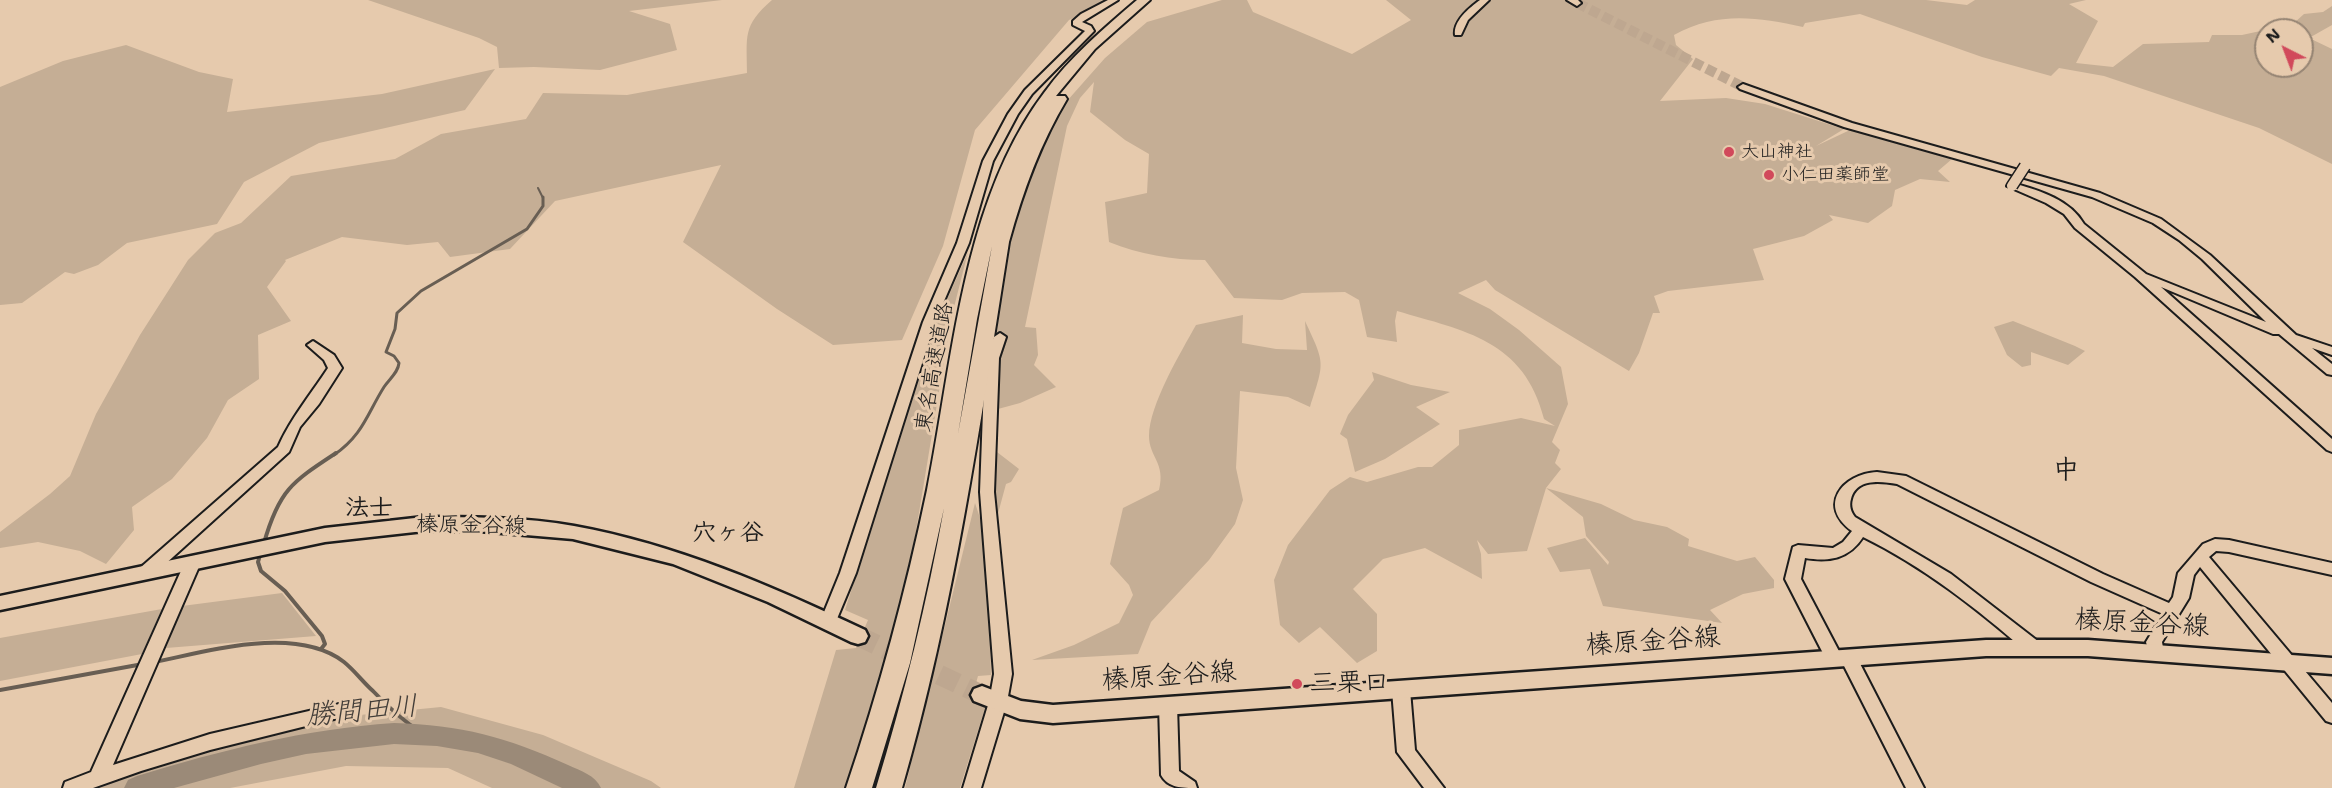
<!DOCTYPE html>
<meta charset="utf-8">
<style>
body{margin:0}
#map{position:relative;width:2332px;height:788px;overflow:hidden;background:#e6caad;font-family:"Shantell Sans",sans-serif}
canvas{display:block}
.north{position:absolute;left:2254px;top:18px;width:60px;height:60px;box-sizing:border-box;background:#e6caad;border:2px solid #958473;border-radius:50%;rotate:318deg;font-size:16px;font-weight:700;line-height:24px;text-align:center;color:#1c1c1c}
.north::after{content:'';display:block;margin:auto;width:21px;height:27px;background:#d1495b;clip-path:polygon(50% 0,100% 100%,50% 72%,0 100%)}
</style>
<div id="map">
<canvas width="2332" height="788"></canvas>
<div class="north">N</div>
</div>
<script>
const ctx = document.querySelector('canvas').getContext('2d');
ctx.lineJoin = 'round';
function fill(path, color) { ctx.fillStyle = color; ctx.fill(path, 'evenodd'); }
function stroke(path, color, width, dash) { ctx.strokeStyle = color; ctx.lineWidth = width; ctx.lineCap = dash ? 'butt' : 'round'; ctx.setLineDash(dash || []); ctx.stroke(path); }
function drawText(font, color, halo, rows, align = 'center') {
  ctx.font = font + ' "Shantell Sans","Klee One",sans-serif'; ctx.lineWidth = 6; ctx.setLineDash([]); ctx.textBaseline = 'middle'; ctx.strokeStyle = halo; ctx.fillStyle = color; for (const [text, x, y, turn = 0] of rows) {
    ctx.save(); ctx.translate(x, y); ctx.rotate((+turn || 0) * Math.PI / 180); ctx.textAlign = isNaN(turn) ? turn : align; if (halo) ctx.strokeText(text, 0, 0); ctx.fillText(text, 0, 0); ctx.restore();
  }
}
fill(new Path2D(`
 M 368,0 L 722,0 L 629,11 L 670,24 L 677,50 L 600,70 L 534,67 L 499,68 L 497,47 L 479,38 Z
 M 772,0 L 1110,0 L 1069,20 L 975,130 L 943,246 L 902,340 L 833,345 L 777,309 L 683,242 L 721,165 L 555,201 L 510,249 L 450,257 L 438,242 L 407,245 L 342,237 L 285,260 L 286,261 L 267,287 L 291,321 L 258,335 L 259,379 L 228,400 L 207,438 L 172,479 L 132,507 L 134,530 L 106,564 L 80,551 L 38,542 L 0,548 L 0,532 L 50,494 L 70,476 L 96,414 L 140,335 L 188,260 L 215,233 L 241,223 L 291,176 L 395,159 L 441,134 L 526,119 L 543,93 L 627,95 L 747,73 C 747,36 742,26 772,0 Z
 M 1222,0 L 1247,0 L 1253,12 L 1352,54 L 1411,20 L 1386,0 L 1926,0 L 1967,5 L 1975,0 L 2086,0 L 2069,4 L 2098,21 L 2076,63 L 2113,67 L 2143,44 L 2209,42 L 2212,35 L 2242,35 L 2265,30 L 2266,66 L 2302,66 L 2302,30 L 2266,28 L 2294,23 L 2304,14 L 2323,12 L 2332,6 L 2332,25 L 2309,38 L 2332,49 L 2332,164 L 2259,128 L 2104,76 L 2059,68 L 2051,76 L 1982,57 L 1860,14 L 1805,23 L 1803,27 C 1757,17 1717,11 1674,35 L 1676,45 L 1693,59 L 1660,101 L 1726,98 L 1765,104 L 1844,129 L 1816,146 L 1850,130 L 1952,159 L 1938,171 L 1950,182 L 1920,179 L 1895,190 L 1892,206 L 1868,223 L 1829,215 L 1833,220 L 1804,236 L 1753,249 L 1764,280 L 1668,291 L 1654,296 L 1660,313 L 1653,313 L 1639,353 L 1629,371 L 1495,290 L 1486,280 L 1458,293 L 1490,309 L 1519,330 L 1561,367 L 1568,404 L 1552,442 L 1560,450 L 1555,463 L 1561,469 L 1546,488 L 1601,504 L 1634,520 L 1667,527 L 1689,539 L 1688,546 L 1737,561 L 1755,557 L 1774,580 L 1774,588 L 1743,594 L 1710,610 L 1722,623 L 1603,606 L 1590,569 L 1560,572 L 1547,548 L 1585,538 L 1608,565 L 1609,562 L 1586,536 L 1583,517 L 1546,488 L 1527,551 L 1488,554 L 1477,540 L 1481,554 L 1482,579 L 1425,548 L 1383,559 L 1353,589 L 1377,614 L 1377,651 L 1357,663 L 1320,627 L 1299,643 L 1280,625 L 1274,580 L 1288,545 L 1330,490 L 1350,477 L 1367,482 L 1418,467 L 1432,467 L 1459,445 L 1459,430 L 1521,418 L 1555,426 L 1544,419 C 1524,340 1465,331 1397,311 L 1395,321 L 1397,342 L 1367,337 L 1359,300 L 1345,292 L 1302,293 L 1282,300 L 1234,298 L 1205,260 C 1172,260 1139,254 1109,242 L 1105,202 L 1147,193 L 1149,154 L 1125,140 L 1090,112 L 1094,82 L 1080,98 L 1067,126 L 1025,327 L 1036,328 L 1038,355 L 1034,365 L 1056,387 L 1020,403 L 998,409 L 995,351 L 1003,274 L 1025,178 L 1059,110 L 1105,58 L 1147,22 Z
 M 126,45 L 199,72 L 233,79 L 227,112 L 382,94 L 495,69 L 465,110 L 319,143 L 244,182 L 217,224 L 127,243 L 98,265 L 74,274 L 65,272 L 22,303 L 0,305 L 0,87 L 63,61 Z
 M 968,252 L 951,319 L 914,543 L 875,707 L 847,788 L 794,788 L 836,650 L 856,648 L 868,620 L 845,610 L 935,327 Z
 M 1243,315 L 1242,343 L 1276,349 L 1307,350 L 1305,321 C 1325,364 1325,361 1310,407 L 1288,397 L 1240,391 L 1236,468 L 1243,500 L 1235,524 L 1209,560 L 1151,622 L 1138,654 L 1032,660 L 1074,645 L 1119,623 L 1133,595 L 1129,585 L 1110,564 L 1123,508 L 1159,490 C 1166,463 1149,457 1149,436 C 1149,405 1181,352 1196,325 Z
 M 2013,321 L 2075,346 L 2085,351 L 2068,365 L 2031,352 L 2031,365 L 2022,367 L 2007,355 L 1994,327 Z
 M 1372,372 L 1411,385 L 1450,392 L 1416,407 L 1440,424 L 1385,459 L 1355,472 L 1347,439 L 1340,434 L 1348,415 L 1374,380 Z
 M 997,452 L 1019,469 L 1011,482 L 1006,484 L 996,521 C 992,501 986,471 997,452 Z
 M 975,503 L 987,539 L 991,675 L 978,676 L 971,701 L 985,708 L 960,788 L 905,788 Z
 M 282,593 L 316,636 L 166,648 L 182,606 Z
 M 162,609 L 142,654 L 0,681 L 0,638 Z
 M 441,707 L 543,735 L 651,781 L 661,788 L 492,788 L 448,768 L 346,766 L 230,788 L 95,788 L 153,763 L 339,717 Z`), '#c5ae95');
stroke(new Path2D(`
 M 538,188 L 543,198`), '#685e53', 2);
stroke(new Path2D(`
 M 334,455 C 363,435 367,414 384,387 C 390,378 398,373 399,363 L 394,356 L 386,352 L 395,329 L 397,313 L 421,291 L 527,229 L 543,206 L 543,197`), '#685e53', 3);
stroke(new Path2D(`
 M 264,543 C 279,490 292,482 336,453
 M 260,555 L 258,562 L 261,571 L 285,591 L 322,636 L 325,644 L 321,649
 M 155,662 C 209,651 296,625 344,662 C 354,670 363,682 373,691 C 388,707 403,721 422,733
 M 0,690 L 143,664`), '#685e53', 4);
fill(new Path2D(`
 M 394,723 C 461,725 507,737 568,765 C 581,771 595,775 601,788 L 562,788 L 511,764 L 478,753 L 437,746 L 394,744 L 306,754 L 261,764 L 174,788 L 124,788 L 128,780 L 137,776 C 222,750 305,729 394,723 Z`), '#9b8a78');
stroke(new Path2D(`
 M 1577,3 L 1743,87`), '#bea790', 10, [10, 4.5]);
stroke(new Path2D(`
 M 858,636 L 982,695`), '#bea790', 20, [20, 10]);
const minor = new Path2D(`
 M 1108,0 L 1118,0 L 1082,22 L 1091,26 L 1094,31 L 1032,94 L 1018,114 L 993,161 L 969,243 L 935,322 L 856,573 L 834,626 L 828,628 L 822,626 L 820,622 L 840,573 L 923,322 L 957,243 L 983,161 L 1008,114 L 1025,90 L 1085,31 L 1073,25 L 1073,21 L 1081,14 Z
 M 1480,0 L 1489,0 L 1468,20 L 1461,35 L 1455,35 C 1453,21 1469,8 1480,0 Z
 M 1567,0 L 1578,0 L 1581,3 L 1577,6 Z
 M 1743,84 L 1852,123 L 2100,193 L 2161,219 L 2210,255 L 2296,335 L 2332,347 L 2332,355 L 2312,348 L 2332,364 L 2332,375 L 2327,374 L 2279,334 L 2273,334 L 2161,287 L 2332,439 L 2332,452 L 2327,450 L 2135,277 L 2075,228 L 2064,214 L 2046,203 L 2007,186 L 2008,184 L 2016,184 C 2041,191 2070,200 2084,224 L 2146,274 L 2266,322 L 2202,259 L 2179,240 L 2153,223 L 2092,197 L 1844,127 L 1740,89 L 1738,87 Z
 M 1000,333 L 1006,337 L 999,358 L 994,492 L 1012,674 L 1007,702 L 981,788 L 963,788 L 989,702 L 994,674 L 980,492 L 985,358 L 994,337 Z
 M 313,341 L 334,355 L 342,368 L 319,404 L 300,427 L 289,452 L 152,576 L 146,578 L 140,576 L 138,572 L 140,568 L 278,447 C 291,418 311,394 328,368 L 324,360 L 307,345 Z
 M 1877,472 L 1906,476 L 2103,574 L 2169,603 L 2173,597 L 2178,573 L 2203,544 L 2215,539 L 2229,540 L 2332,563 L 2332,575 L 2229,552 L 2216,551 L 2209,557 L 2332,703 L 2332,723 L 2326,721 L 2200,567 L 2194,575 L 2189,598 L 2162,642 L 2164,653 L 2162,658 L 2156,660 L 2150,658 L 2146,642 L 2163,614 L 2091,582 L 1897,484 C 1881,481 1856,478 1851,499 C 1849,506 1851,512 1855,517 L 1951,574 L 2039,642 L 2041,647 L 2039,652 L 2033,654 L 2027,652 C 1976,608 1924,567 1863,537 C 1849,559 1829,562 1805,558 L 1801,579 L 1841,655 L 1848,650 L 1854,652 L 1924,788 L 1906,788 L 1841,660 L 1834,665 L 1828,663 L 1785,579 L 1793,547 L 1798,545 L 1833,548 L 1843,542 L 1852,531 C 1817,506 1842,474 1877,472 Z
 M 193,556 L 199,558 L 201,562 L 113,765 L 210,734 L 352,701 L 358,703 L 361,708 L 358,713 L 210,750 L 141,771 L 93,788 L 63,788 L 65,782 L 91,772 L 185,562 L 187,558 Z
 M 1401,683 L 1407,685 L 1410,690 L 1415,750 L 1444,788 L 1424,788 L 1397,752 L 1392,690 L 1395,685 Z
 M 1168,698 L 1174,700 L 1177,705 L 1179,771 L 1195,782 L 1197,788 C 1182,788 1168,788 1161,775 L 1159,705 L 1162,700 Z`);
const major = new Path2D(`
 M 424,517 C 473,517 526,517 574,526 C 678,545 771,586 865,630 L 868,636 L 865,642 L 858,644 L 851,642 L 768,602 L 673,564 L 573,539 L 479,531 L 424,531 L 325,542 L 0,610 L 0,596 L 325,528 Z
 M 1986,640 L 2088,640 L 2332,658 L 2332,674 L 2088,656 L 1986,656 L 1053,723 L 1020,719 L 974,701 L 971,695 L 974,689 L 982,686 L 1021,701 L 1053,705 Z`);
const highway = new Path2D(`
 M 1137,0 L 1150,0 L 1095,49 L 1056,96 L 1065,96 L 1067,99 C 1040,144 1023,191 1009,242 C 980,425 954,609 902,788 L 876,788 C 904,696 927,603 944,508 L 910,663 L 872,788 L 846,788 C 879,690 906,591 927,490 C 953,360 962,202 1044,93 C 1070,57 1103,29 1137,0 ZM 992,246 L 958,434 L 977,319 Z`);
stroke(minor, '#1c1c1c', 4);
stroke(major, '#1c1c1c', 5);
stroke(highway, '#1c1c1c', 4);
fill(minor, '#e6caad');
fill(major, '#e6caad');
fill(highway, '#e6caad');
const minorBridge = new Path2D(`
 M 2012,186 L 2025,166`);
stroke(minorBridge, '#1c1c1c', 13, []);
stroke(minorBridge, '#e6caad', 10);
for (const [x, y, r, color] of [
 [1729,152,6,"#d1495b"],
 [1769,175,6,"#d1495b"],
 [1297,684,6,"#d1495b"]
]) { const dot = new Path2D(); dot.arc(x, y, r, 0, 2 * Math.PI); ctx.fillStyle = color; ctx.fill(dot); stroke(dot, '#e6caad', 2); }
drawText('18px', '#1c1c1c', '#e6caad', [
 ["大山神社",1741,152],
 ["小仁田薬師堂",1781,175]
], 'left');
drawText('22px', '#1c1c1c', '#e6caad', [
 ["東名高速道路",935,367,-80],
 ["榛原金谷線",471,526,1]
]);
drawText('bold 24px', '#1c1c1c', '#e6caad', [
 ["法士",369,509],
 ["穴ヶ谷",728,534]
]);
drawText('bold 26px', '#1c1c1c', '#e6caad', [
 ["中",2066,471]
]);
drawText('27px', '#1c1c1c', '#e6caad', [
 ["榛原金谷線",2142,624,3],
 ["榛原金谷線",1653,642,-4],
 ["榛原金谷線",1169,677,-4]
]);
drawText('27px', '#1c1c1c', '#e6caad', [
 ["三栗口",1309,684]
], 'left');
drawText('italic 28px', '#423d38', '#e6caad', [
 ["勝間田川",362,712,-5]
]);
</script>
